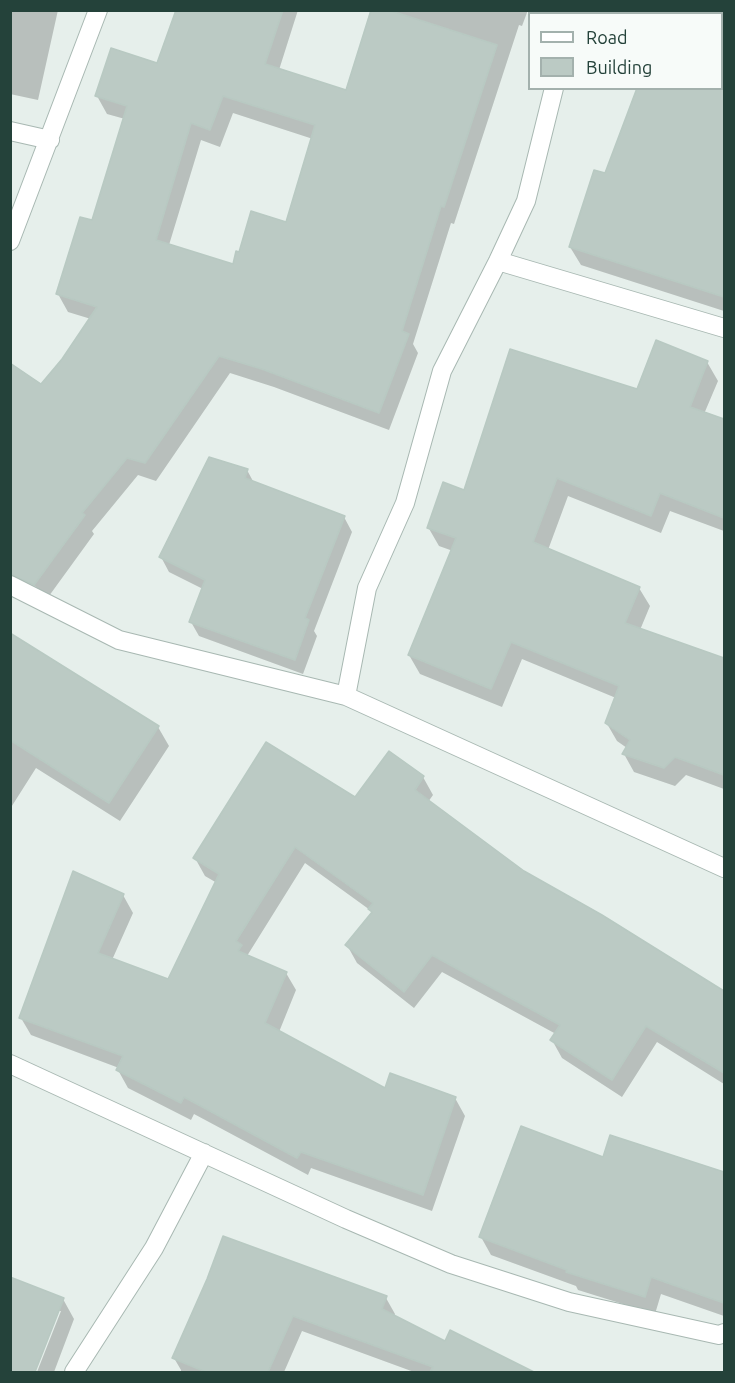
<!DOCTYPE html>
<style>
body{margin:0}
#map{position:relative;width:735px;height:1383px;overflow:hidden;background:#e6efeb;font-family:Ubuntu,sans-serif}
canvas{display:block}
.frame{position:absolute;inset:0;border:12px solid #24423a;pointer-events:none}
.legend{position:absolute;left:528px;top:12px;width:195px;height:78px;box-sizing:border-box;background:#f7fbf9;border:2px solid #a3b1ad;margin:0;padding:8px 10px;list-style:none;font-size:18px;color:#24423a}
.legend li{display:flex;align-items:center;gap:12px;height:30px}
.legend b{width:30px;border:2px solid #a3b1ad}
</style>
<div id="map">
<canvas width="735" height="1383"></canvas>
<div class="frame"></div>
<ul class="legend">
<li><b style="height:8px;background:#fff"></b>Road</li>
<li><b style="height:16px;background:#bbcac4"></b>Building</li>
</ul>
</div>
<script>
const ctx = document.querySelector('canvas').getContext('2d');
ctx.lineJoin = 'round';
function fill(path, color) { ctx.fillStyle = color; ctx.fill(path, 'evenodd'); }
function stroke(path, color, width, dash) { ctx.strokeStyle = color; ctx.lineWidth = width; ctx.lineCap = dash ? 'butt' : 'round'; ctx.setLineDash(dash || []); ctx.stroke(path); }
fill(new Path2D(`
 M 10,10 L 58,10 L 38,100 L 10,94 Z
 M 184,10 L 298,10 L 279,70 L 347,92 L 373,10 L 528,10 L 522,26 L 519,25 L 454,224 L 451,223 L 413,344 L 418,353 L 389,430 L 274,387 L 230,373 L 156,481 L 138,475 L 92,531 L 94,534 L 49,596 L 10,569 L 41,386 L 63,360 L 91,319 L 68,312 L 58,294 L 93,222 L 125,119 L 107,114 L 97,96 L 158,65 ZM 233,113 L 313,139 L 287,224 L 234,265 L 169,245 L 201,140 L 220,147 Z
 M 651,10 L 724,10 L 724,311 L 581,265 L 570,247 L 606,175 L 722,88 L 722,14 L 650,14 Z
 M 707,362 L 718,381 L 704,414 L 724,421 L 724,531 L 670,511 L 661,533 L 568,496 L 548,550 L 639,588 L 650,606 L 640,630 L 724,659 L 724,789 L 686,775 L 675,786 L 634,772 L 624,754 L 627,748 L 617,741 L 606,722 L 616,698 L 522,659 L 502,707 L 420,674 L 409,655 L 453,551 L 439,546 L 428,527 L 465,492 L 638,391 Z
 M 247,470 L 254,483 L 344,517 L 352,532 L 314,631 L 317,636 L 303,674 L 199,636 L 191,622 L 203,589 L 169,572 L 161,557 Z
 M 10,635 L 158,727 L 169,746 L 120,821 L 36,768 L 10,809 Z
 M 423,777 L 433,795 L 428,802 L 523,872 L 601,916 L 724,993 L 724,1084 L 657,1042 L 622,1097 L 562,1058 L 552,1040 L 556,1034 L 442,972 L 414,1008 L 357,963 L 347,945 L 372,913 L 370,910 L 305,863 L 247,956 L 286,973 L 296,990 L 279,1032 L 386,1090 L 455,1098 L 465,1116 L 432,1211 L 311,1168 L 308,1175 L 194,1114 L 191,1120 L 128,1088 L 118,1070 L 119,1068 L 31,1035 L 21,1018 L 123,895 L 133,913 L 112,960 L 169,981 L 217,883 L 205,876 L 195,858 L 355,799 Z
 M 611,1137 L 724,1175 L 724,1316 L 661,1294 L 655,1314 L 578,1290 L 576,1286 L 491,1255 L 481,1237 L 604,1159 Z
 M 10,1279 L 63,1299 L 74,1319 L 54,1372 L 37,1372 L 61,1311 L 58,1311 L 34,1372 L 10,1372 Z
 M 209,1280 L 386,1298 L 395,1314 L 394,1317 L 446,1343 L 450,1332 L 527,1372 L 414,1372 L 302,1331 L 284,1372 L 181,1372 L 181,1370 L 174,1358 Z`), '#0003');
const building = new Path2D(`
 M 176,10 L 283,10 L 265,64 L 346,90 L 371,10 L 388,10 L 497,45 L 444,207 L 441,206 L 402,331 L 409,334 L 379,413 L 262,369 L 219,356 L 145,463 L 127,458 L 82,513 L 85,515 L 34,585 L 10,574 L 10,363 L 41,384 L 62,359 L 97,307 L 56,294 L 80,217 L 92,220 L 127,106 L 95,96 L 111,48 L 157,63 ZM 223,96 L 315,125 L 286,222 L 251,211 L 239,252 L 236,251 L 233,264 L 156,240 L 191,123 L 210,130 Z
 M 637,88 L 724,88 L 724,297 L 569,247 L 594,170 L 605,173 Z
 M 656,340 L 708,361 L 690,407 L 724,419 L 724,518 L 660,493 L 651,516 L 557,478 L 533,542 L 640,587 L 625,623 L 724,658 L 724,775 L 675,757 L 664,768 L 622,754 L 630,740 L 605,723 L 619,686 L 511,642 L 491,689 L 408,655 L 456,538 L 427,528 L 443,482 L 464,490 L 510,349 L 637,389 Z
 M 209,457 L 248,469 L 245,478 L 345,516 L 305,618 L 309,620 L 295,660 L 189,622 L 205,580 L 159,557 Z
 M 10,633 L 159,726 L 109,803 L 10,740 Z
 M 266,742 L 355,797 L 389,751 L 424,776 L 415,790 L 524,871 L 602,915 L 724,991 L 724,1073 L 646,1026 L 612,1080 L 550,1040 L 560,1025 L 432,955 L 404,992 L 345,945 L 372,912 L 368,909 L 373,903 L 295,847 L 236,941 L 242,945 L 238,951 L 287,972 L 265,1023 L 385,1088 L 390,1073 L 456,1097 L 423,1195 L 301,1152 L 297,1158 L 184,1097 L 181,1103 L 116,1070 L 123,1056 L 19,1018 L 73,871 L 124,894 L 98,953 L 168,979 L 219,874 L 193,858 Z
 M 521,1126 L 603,1157 L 610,1135 L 724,1172 L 724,1303 L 651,1277 L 645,1297 L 566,1272 L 567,1270 L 479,1237 Z
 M 223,1236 L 387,1296 L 382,1309 L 445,1341 L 450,1330 L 534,1372 L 430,1372 L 433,1367 L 293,1316 L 268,1372 L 206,1372 L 172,1358 L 207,1279 Z
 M 10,1277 L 64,1298 L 35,1372 L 10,1372 Z`);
fill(building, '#bbcac4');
stroke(building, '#b8c9c2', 1.5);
const minor = new Path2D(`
 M 590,14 L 591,10
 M 10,131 L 50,140
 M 10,241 L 98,10
 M 498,261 L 724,328
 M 10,585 L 119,640 L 346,696 L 724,868
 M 346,696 L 367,588 L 405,503 L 442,371 L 498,261 L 526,201 L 554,88
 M 10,1064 L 346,1219 L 451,1264 L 569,1302 L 719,1335 L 724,1333
 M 74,1372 L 154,1248 L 204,1153`);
stroke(minor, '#a8b8b2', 20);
stroke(minor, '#fff', 18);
</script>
